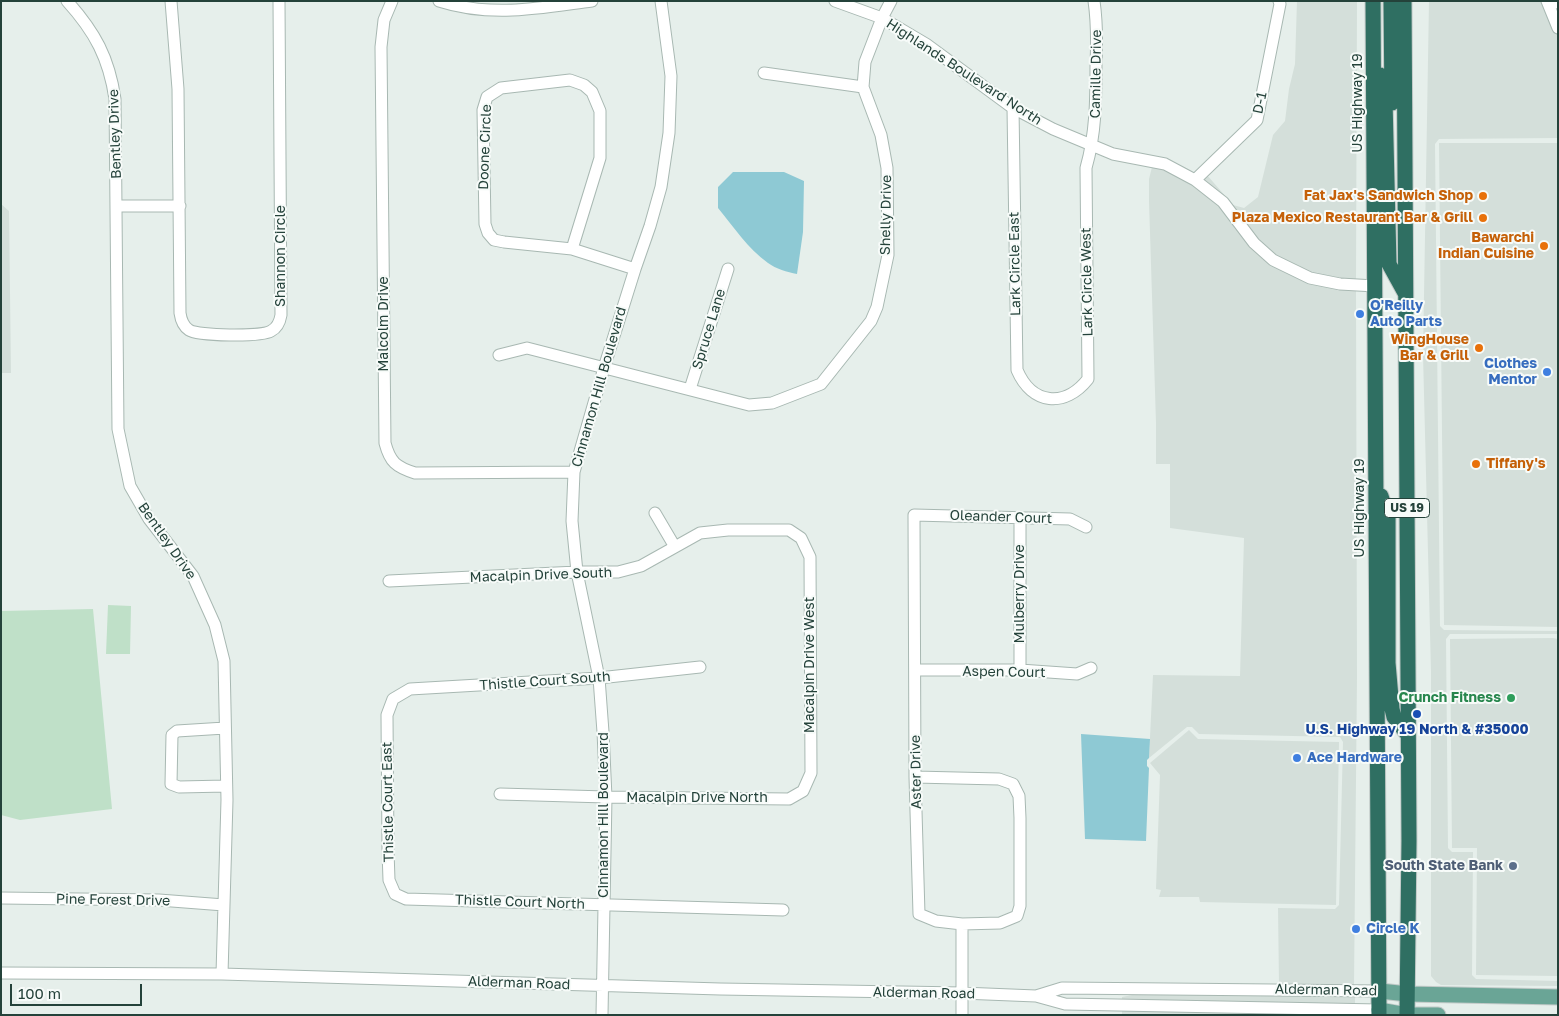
<!DOCTYPE html>
<style>
body{margin:0}
#map{position:relative;width:1559px;height:1016px;overflow:hidden;background:#e6efeb;font-family:"Golos Text",sans-serif}
canvas{display:block}
.frame{position:absolute;inset:0;border:2px solid #24423a;pointer-events:none}
.scale{position:absolute;left:10px;top:984px;width:132px;height:22px;box-sizing:border-box;border:2px solid #24423a;border-top:0;padding-left:6px;font-size:15px;line-height:18px;white-space:nowrap;color:#24423a;-webkit-text-stroke:4px #f7fbf9;paint-order:stroke}
</style>
<div id="map">
<canvas width="1559" height="1016"></canvas>
<div class="frame"></div>
<div class="scale">100 m</div>
</div>
<script>
const ctx = document.querySelector('canvas').getContext('2d');
ctx.lineJoin = 'round';
function fill(path, color) { ctx.fillStyle = color; ctx.fill(path, 'evenodd'); }
function stroke(path, color, width, dash) { ctx.strokeStyle = color; ctx.lineWidth = width; ctx.lineCap = dash ? 'butt' : 'round'; ctx.setLineDash(dash || []); ctx.stroke(path); }
function drawText(font, color, halo, rows, align = 'center') {
  ctx.font = font + ' "Golos Text",sans-serif'; ctx.lineWidth = 4; ctx.setLineDash([]); ctx.textBaseline = 'middle'; ctx.strokeStyle = halo; ctx.fillStyle = color; for (const [text, x, y, turn = 0] of rows) {
    ctx.save(); ctx.translate(x, y); ctx.rotate((+turn || 0) * Math.PI / 180); ctx.textAlign = isNaN(turn) ? turn : align; if (halo) ctx.strokeText(text, 0, 0); ctx.fillText(text, 0, 0); ctx.restore();
  }
}
fill(new Path2D(`
 M 1297,1 L 1357,1 L 1356,280 L 1311,273 L 1275,256 L 1268,250 L 1202,180 L 1207,175 L 1233,205 L 1244,208 L 1258,197 L 1273,135 L 1285,121 L 1289,89 L 1295,64 Z
 M 1429,1 L 1547,1 L 1558,28 L 1558,138 L 1439,139 L 1435,144 L 1440,626 L 1444,630 L 1558,631 L 1558,634 L 1450,634 L 1446,639 L 1448,848 L 1452,852 L 1473,852 L 1472,975 L 1476,979 L 1558,981 L 1558,986 L 1441,985 L 1436,982 L 1431,976 L 1431,672 L 1423,354 Z
 M 1439,143 L 1558,143 L 1558,627 L 1444,625 Z
 M 1152,167 L 1164,169 L 1192,184 L 1220,206 L 1251,246 L 1262,258 L 1271,265 L 1356,290 L 1357,677 L 1354,985 L 1279,984 L 1278,908 L 1335,909 L 1339,905 L 1343,742 L 1340,737 L 1199,734 L 1192,727 L 1187,727 L 1149,758 L 1153,675 L 1240,676 L 1244,538 L 1170,528 L 1170,464 L 1156,464 L 1156,423 L 1149,201 L 1149,179 Z
 M 1,204 L 9,211 L 11,373 L 1,373 Z
 M 1553,638 L 1558,639 L 1558,976 L 1476,975 L 1477,848 L 1452,848 L 1450,639 Z
 M 1189,730 L 1198,739 L 1339,742 L 1336,905 L 1200,902 L 1199,897 L 1159,897 L 1161,890 L 1156,889 L 1160,775 L 1150,763 Z
 M 1137,994 L 1355,995 L 1355,1004 L 1122,1000 L 1122,997 Z
 M 1122,1010 L 1355,1015 L 1122,1015 Z`), '#d4dfda');
fill(new Path2D(`
 M 108,605 L 131,606 L 130,654 L 106,654 Z
 M 93,609 L 112,809 L 20,820 L 1,815 L 1,611 Z`), '#bfe0c8');
fill(new Path2D(`
 M 733,172 L 784,172 L 804,181 L 803,232 L 797,274 C 787,272 776,269 768,263 C 748,249 733,226 718,208 L 718,187 Z
 M 1081,734 L 1150,739 L 1149,758 L 1147,760 L 1147,766 L 1149,768 L 1146,841 L 1085,839 Z`), '#8ec9d4');
const minor = new Path2D(`
 M 67,1 C 95,32 109,58 115,99 L 118,429 L 130,486 L 149,519 L 193,576 L 215,625 L 224,661 L 227,800 L 222,974
 M 171,1 L 178,89 L 180,313 C 181,320 183,326 189,330 C 198,336 261,337 271,331 C 277,328 280,321 281,315 L 279,1
 M 392,1 L 384,20 L 381,47 L 385,443 C 390,462 396,467 415,473 L 574,472
 M 439,1 C 492,18 539,8 592,1
 M 835,1 L 882,18 L 926,44 L 1013,108 L 1053,129 L 1113,154 L 1165,164 L 1195,180 L 1223,202 L 1254,243 L 1273,260 L 1310,278 L 1340,284 L 1375,286
 M 1547,1 L 1558,28
 M 1557,1 L 1558,3
 M 764,73 L 863,87
 M 570,80 L 584,85 L 592,92 L 600,111 L 600,158 L 572,249 L 504,242 L 494,240 L 488,233 L 485,224 L 483,110 L 487,97 L 501,88 Z
 M 1013,108 L 1017,370 C 1032,405 1065,408 1088,379 L 1086,168 C 1096,133 1096,99 1096,64 C 1097,43 1097,22 1094,1
 M 1195,180 L 1257,120 L 1280,4 L 1279,1
 M 117,206 L 180,206
 M 572,249 L 635,269
 M 499,355 L 527,348 L 749,405 L 772,403 L 821,384 L 871,321 L 877,307 L 888,255 L 887,168 L 881,135 L 863,87 L 865,62 L 882,18 L 891,1
 M 690,389 L 728,269
 M 655,513 L 675,547
 M 389,581 L 577,572 L 618,572 L 641,566 L 700,533 L 728,530 L 789,530 L 801,538 L 810,557 L 811,773 L 803,791 L 789,799 L 606,797 L 500,794
 M 700,667 L 599,678 L 410,689 L 393,699 L 387,715 L 388,851 L 389,880 L 395,894 L 406,899 L 783,910
 M 916,670 L 1020,670 L 1077,674 L 1091,668
 M 1020,670 L 1020,517
 M 225,728 L 177,731 L 172,735 L 171,784 L 179,787 L 226,786
 M 915,777 L 999,779 L 1013,784 L 1019,796 L 1020,818 L 1020,906 L 1017,916 L 1000,923 L 962,924 L 936,921 L 919,914 L 915,777 L 914,515 L 1070,519 L 1086,527
 M 1,898 L 159,900 L 224,905
 M 1,973 L 222,974 L 720,989 L 962,993 L 1036,996 L 1065,1004 L 1379,1010
 M 1036,996 L 1062,988 L 1380,991
 M 602,1015 L 606,797 L 603,732 L 599,678 L 577,572 L 572,521 L 574,472 L 604,368 L 635,269 L 650,226 L 661,187 L 669,133 L 671,76 L 661,1
 M 962,1015 L 962,924`);
const major = new Path2D(`
 M 1380,991 L 1408,994 L 1558,997
 M 1379,1010 L 1407,1015 L 1438,1015`);
const highway = new Path2D(`
 M 1373,1 L 1379,1015
 M 1391,1 L 1392,103
 M 1404,1 L 1409,841 L 1407,1015
 M 1380,75 L 1385,100 L 1389,264 L 1405,293
 M 1381,496 L 1388,518 L 1388,663 L 1392,709 L 1394,717 L 1408,735`);
stroke(minor, '#a8b8b2', 13);
stroke(major, '#c2cac8', 17);
stroke(highway, '#c2cac8', 17);
stroke(minor, '#fff', 11);
stroke(major, '#6aa596', 15);
stroke(highway, '#2f6f62', 15);
for (const [x, y, r, color] of [
 [1483,196,5,"#e8710a"],
 [1483,218,5,"#e8710a"],
 [1544,246,5,"#e8710a"],
 [1360,314,5,"#3f7fe0"],
 [1479,348,5,"#e8710a"],
 [1547,372,5,"#3f7fe0"],
 [1476,464,5,"#e8710a"],
 [1511,698,5,"#2e9e5b"],
 [1417,714,5,"#1a4fb4"],
 [1297,758,5,"#3f7fe0"],
 [1513,866,5,"#5c6f8a"],
 [1356,929,5,"#3f7fe0"]
]) { const dot = new Path2D(); dot.arc(x, y, r, 0, 2 * Math.PI); ctx.fillStyle = color; ctx.fill(dot); stroke(dot, '#f7fbf9', 2); }
for (const [x, y, w] of [
 [1407,508,45]
]) { const box = new Path2D(); box.roundRect(x - w / 2, y - 9.5, w, 19, 4); ctx.fillStyle = '#f7fbf9'; ctx.fill(box); stroke(box, '#24423a', 1); }
drawText('bold 12px', '#24423a', null, [
 ["US 19",1407,508]
]);
drawText('14px', '#24423a', '#f7fbf9', [
 ["Highlands Boulevard North",964,72,33],
 ["Camille Drive",1096,74,-89],
 ["D-1",1260,103,-78],
 ["US Highway 19",1358,103,-90],
 ["Bentley Drive",115,134,-92],
 ["Doone Circle",485,147,-88],
 ["Shelly Drive",886,215,-89],
 ["Shannon Circle",281,256,-90],
 ["Lark Circle East",1015,264,-91],
 ["Lark Circle West",1087,282,-91],
 ["Malcolm Drive",384,324,-90],
 ["Spruce Lane",709,329,-73],
 ["Cinnamon Hill Boulevard",599,387,-74],
 ["US Highway 19",1360,508,-90],
 ["Oleander Court",1001,517,2],
 ["Bentley Drive",167,541,55],
 ["Macalpin Drive South",541,575,-2],
 ["Mulberry Drive",1020,594,-90],
 ["Macalpin Drive West",810,665,-90],
 ["Aspen Court",1004,672,1],
 ["Thistle Court South",545,681,-4],
 ["Aster Drive",916,772,-91],
 ["Macalpin Drive North",697,798],
 ["Thistle Court East",388,802,-91],
 ["Cinnamon Hill Boulevard",604,815,-90],
 ["Pine Forest Drive",113,900,1],
 ["Thistle Court North",520,902,2],
 ["Alderman Road",519,983,2],
 ["Alderman Road",1326,990,1],
 ["Alderman Road",924,993,1]
]);
drawText('bold 14px', '#c56008', '#f7fbf9', [
 ["Fat Jax's Sandwich Shop",1473,196],
 ["Plaza Mexico Restaurant Bar & Grill",1473,218],
 ["Bawarchi",1534,238],
 ["Indian Cuisine",1534,254],
 ["WingHouse",1469,340],
 ["Bar & Grill",1469,356],
 ["Tiffany's",1486,464,"left"]
], 'right');
drawText('bold 14px', '#366cbe', '#f7fbf9', [
 ["O'Reilly",1370,306],
 ["Auto Parts",1370,322],
 ["Clothes",1537,364,"right"],
 ["Mentor",1537,380,"right"],
 ["Ace Hardware",1307,758],
 ["Circle K",1366,929]
], 'left');
drawText('bold 14px', '#27864d', '#f7fbf9', [
 ["Crunch Fitness",1501,698]
], 'right');
drawText('bold 14px', '#164399', '#f7fbf9', [
 ["U.S. Highway 19 North & #35000",1417,730]
]);
drawText('bold 14px', '#4e5e75', '#f7fbf9', [
 ["South State Bank",1503,866]
], 'right');
</script>
